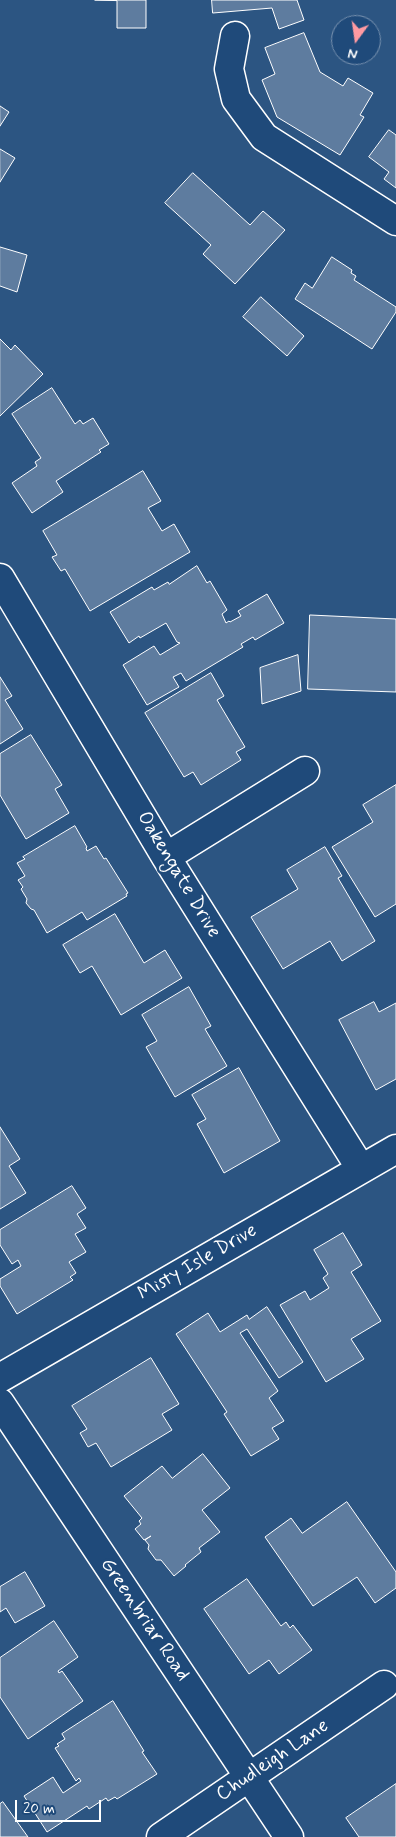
<!DOCTYPE html>
<style>
body{margin:0}
#map{position:relative;width:396px;height:1837px;overflow:hidden;background:#2c5582;font-family:Mynerve,sans-serif}
canvas{display:block}
.north{position:absolute;left:331px;top:15px;width:50px;height:50px;box-sizing:border-box;background:#1f4a7a;border:1px solid #7992af;border-radius:50%;rotate:194deg;font-size:14px;font-weight:700;line-height:20px;text-align:center;color:#fff}
.north::after{content:'';display:block;margin:auto;width:18px;height:22px;background:#ff9aa2;clip-path:polygon(50% 0,100% 100%,50% 72%,0 100%)}
.scale{position:absolute;left:15px;top:1800px;width:86px;height:22px;box-sizing:border-box;border:2px solid #fff;border-top:0;padding-left:6px;font-size:15px;line-height:18px;white-space:nowrap;color:#fff;-webkit-text-stroke:4px #1f4a7a;paint-order:stroke}
</style>
<div id="map">
<canvas width="396" height="1837"></canvas>
<div class="north">N</div>
<div class="scale">20 m</div>
</div>
<script>
const ctx = document.querySelector('canvas').getContext('2d');
ctx.lineJoin = 'round';
function fill(path, color) { ctx.fillStyle = color; ctx.fill(path, 'evenodd'); }
function stroke(path, color, width, dash) { ctx.strokeStyle = color; ctx.lineWidth = width; ctx.lineCap = dash ? 'butt' : 'round'; ctx.setLineDash(dash || []); ctx.stroke(path); }
function drawText(font, color, halo, rows, align = 'center') {
  ctx.font = font + ' Mynerve,sans-serif'; ctx.lineWidth = 5; ctx.setLineDash([]); ctx.textBaseline = 'middle'; ctx.strokeStyle = halo; ctx.fillStyle = color; for (const [text, x, y, turn = 0] of rows) {
    ctx.save(); ctx.translate(x, y); ctx.rotate((+turn || 0) * Math.PI / 180); ctx.textAlign = isNaN(turn) ? turn : align; if (halo) ctx.strokeText(text, 0, 0); ctx.fillText(text, 0, 0); ctx.restore();
  }
}
const building = new Path2D(`
 M 95,0 L 146,0 L 146,28 L 117,28 L 117,1 Z
 M 212,0 L 297,0 L 304,20 L 279,29 L 272,8 L 213,13 Z
 M 304,33 L 320,72 L 343,86 L 348,78 L 373,93 L 360,115 L 364,117 L 340,155 L 277,117 L 262,80 L 275,74 L 265,48 Z
 M 0,106 L 9,112 L 0,126 Z
 M 389,130 L 396,135 L 396,188 L 384,179 L 389,172 L 369,157 Z
 M 0,149 L 15,158 L 0,182 Z
 M 193,173 L 250,225 L 263,211 L 285,230 L 235,284 L 203,254 L 211,245 L 165,203 Z
 M 0,247 L 27,255 L 17,292 L 0,286 Z
 M 332,257 L 352,270 L 351,273 L 356,276 L 354,280 L 396,307 L 396,312 L 372,349 L 295,299 L 305,283 L 312,288 Z
 M 261,297 L 304,336 L 287,356 L 243,317 Z
 M 0,339 L 11,350 L 15,345 L 43,374 L 0,416 Z
 M 52,388 L 75,424 L 80,420 L 83,424 L 93,418 L 109,444 L 99,450 L 101,452 L 56,481 L 63,492 L 32,513 L 12,483 L 37,466 L 35,462 L 41,458 L 12,414 Z
 M 143,471 L 161,501 L 148,508 L 162,531 L 174,524 L 190,552 L 90,611 L 65,569 L 61,571 L 52,557 L 57,555 L 43,531 Z
 M 197,566 L 207,583 L 210,581 L 227,610 L 222,614 L 226,623 L 229,621 L 230,622 L 241,616 L 238,611 L 267,594 L 284,623 L 255,640 L 253,637 L 241,644 L 243,647 L 186,681 L 181,673 L 173,677 L 179,687 L 147,705 L 123,665 L 154,646 L 160,655 L 180,643 L 177,642 L 166,623 L 140,638 L 139,636 L 129,643 L 110,612 L 152,587 L 154,590 L 168,582 L 169,584 Z
 M 310,615 L 396,619 L 396,692 L 308,689 Z
 M 298,655 L 301,691 L 262,704 L 260,668 Z
 M 211,673 L 224,696 L 217,700 L 245,747 L 236,752 L 241,760 L 201,785 L 193,772 L 184,777 L 145,713 Z
 M 0,677 L 12,696 L 5,700 L 23,729 L 0,744 Z
 M 31,735 L 62,785 L 55,789 L 69,813 L 26,839 L 0,795 L 0,754 Z
 M 396,785 L 396,904 L 375,917 L 332,847 L 373,822 L 363,805 Z
 M 75,826 L 87,847 L 86,848 L 87,851 L 96,846 L 104,859 L 106,858 L 128,893 L 126,894 L 127,896 L 87,920 L 82,912 L 47,933 L 34,910 L 31,909 L 26,903 L 27,899 L 21,889 L 23,887 L 18,880 L 25,876 L 17,863 L 25,859 L 23,857 Z
 M 325,847 L 342,876 L 338,878 L 375,941 L 342,961 L 330,941 L 283,969 L 251,917 L 298,889 L 287,870 Z
 M 115,914 L 144,963 L 165,950 L 182,978 L 121,1015 L 92,966 L 80,973 L 63,945 Z
 M 189,987 L 211,1026 L 205,1029 L 227,1066 L 175,1097 L 146,1047 L 157,1041 L 142,1015 Z
 M 374,1002 L 379,1012 L 396,1003 L 396,1079 L 376,1090 L 339,1020 Z
 M 239,1068 L 280,1141 L 224,1173 L 197,1124 L 206,1119 L 192,1095 Z
 M 0,1127 L 20,1159 L 9,1166 L 26,1193 L 0,1209 Z
 M 72,1186 L 86,1208 L 77,1214 L 86,1228 L 75,1234 L 86,1252 L 69,1262 L 76,1273 L 70,1277 L 73,1280 L 17,1314 L 0,1286 L 0,1279 L 21,1266 L 18,1260 L 12,1264 L 0,1245 L 0,1230 Z
 M 343,1233 L 362,1265 L 351,1272 L 381,1321 L 351,1339 L 364,1359 L 326,1382 L 280,1305 L 305,1291 L 310,1300 L 329,1288 L 323,1278 L 328,1274 L 314,1250 Z
 M 267,1307 L 303,1362 L 279,1378 L 247,1329 L 240,1333 L 278,1391 L 269,1398 L 284,1421 L 272,1428 L 279,1439 L 251,1456 L 224,1414 L 227,1412 L 176,1334 L 208,1313 L 220,1332 L 247,1315 L 249,1319 Z
 M 151,1358 L 179,1404 L 162,1414 L 172,1430 L 111,1467 L 96,1443 L 88,1447 L 80,1433 L 87,1429 L 72,1406 Z
 M 203,1454 L 230,1488 L 202,1510 L 220,1532 L 199,1548 L 201,1552 L 185,1565 L 186,1566 L 174,1576 L 161,1560 L 156,1560 L 148,1549 L 149,1545 L 145,1540 L 151,1536 L 144,1540 L 135,1529 L 141,1524 L 139,1521 L 142,1518 L 124,1496 L 162,1466 L 172,1478 Z
 M 347,1502 L 396,1572 L 396,1588 L 375,1603 L 357,1577 L 313,1606 L 265,1537 L 291,1518 L 302,1533 Z
 M 25,1572 L 45,1606 L 15,1623 L 6,1608 L 0,1612 L 0,1587 Z
 M 247,1579 L 281,1626 L 286,1622 L 290,1628 L 293,1625 L 312,1650 L 279,1674 L 269,1660 L 249,1674 L 204,1609 Z
 M 54,1621 L 78,1657 L 58,1671 L 59,1673 L 62,1671 L 83,1701 L 28,1739 L 0,1697 L 0,1658 Z
 M 113,1701 L 144,1751 L 142,1752 L 157,1774 L 117,1799 L 115,1797 L 108,1801 L 106,1798 L 89,1809 L 87,1806 L 47,1832 L 24,1796 L 53,1777 L 63,1793 L 81,1781 L 79,1778 L 76,1781 L 55,1748 L 59,1746 L 57,1744 L 65,1739 L 62,1734 Z
 M 396,1784 L 396,1837 L 359,1837 L 346,1818 Z
 M 3,1802 L 28,1837 L 0,1837 L 0,1804 Z`);
fill(building, '#5e7c9f');
stroke(building, '#fff', 1);
const street = new Path2D(`
 M 235,36 L 229,69 L 236,99 L 264,137 L 396,221
 M 0,578 L 166,857 L 361,1169
 M 166,857 L 305,771
 M 0,1378 L 396,1149
 M 0,1403 L 289,1837
 M 161,1837 L 384,1685`);
stroke(street, '#fff', 31);
stroke(street, '#1f4a7a', 28);
drawText('20px', '#fff', '#1f4a7a', [
 ["Oakengate Drive",178,875,59],
 ["Misty Isle Drive",198,1263,-30],
 ["Greenbriar Road",144,1620,56],
 ["Chudleigh Lane",273,1761,-34]
]);
</script>
